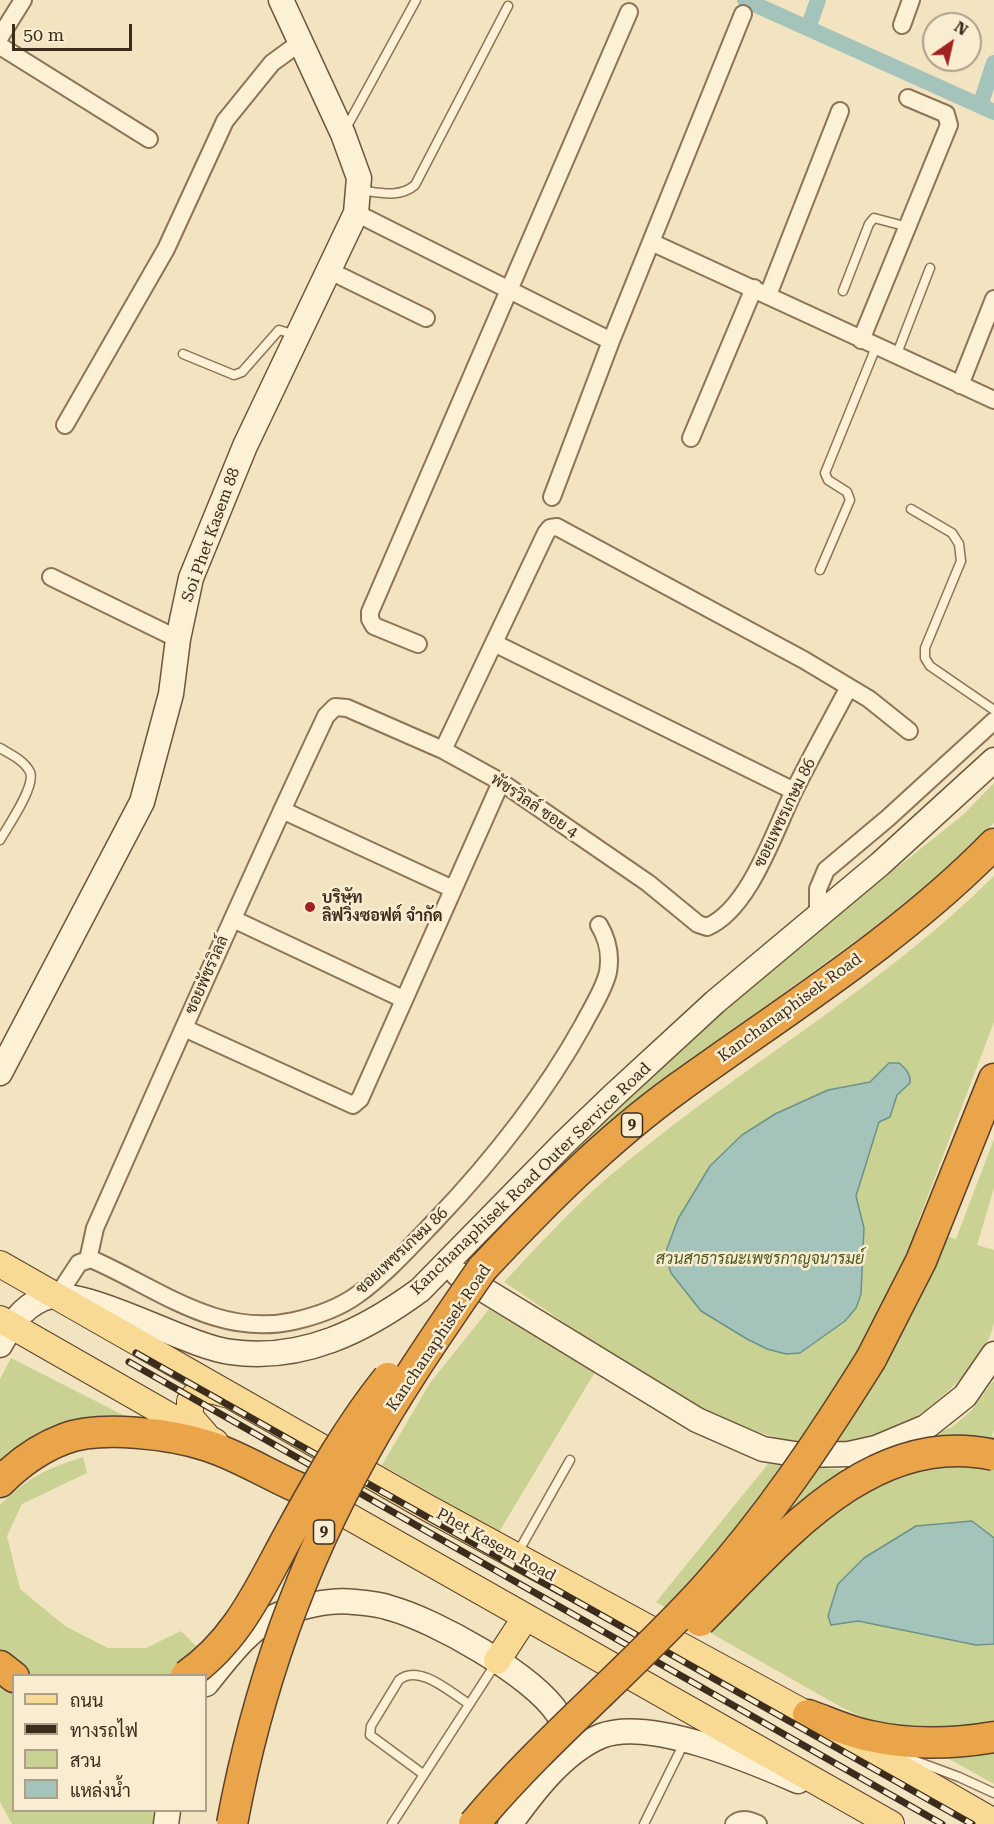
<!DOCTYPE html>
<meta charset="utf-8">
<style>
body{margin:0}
#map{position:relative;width:994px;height:1824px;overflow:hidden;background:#f2e4c1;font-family:"Roboto Serif",Sarabun,serif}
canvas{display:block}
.legend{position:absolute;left:12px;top:1674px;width:195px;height:138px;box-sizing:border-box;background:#f9edd1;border:2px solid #ada089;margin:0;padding:8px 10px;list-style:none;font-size:18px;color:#3c2c1c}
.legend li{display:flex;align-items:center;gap:12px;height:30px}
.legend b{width:30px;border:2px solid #ada089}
.north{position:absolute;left:922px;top:12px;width:60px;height:60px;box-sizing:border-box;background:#f9edd1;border:2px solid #ada089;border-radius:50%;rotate:34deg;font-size:16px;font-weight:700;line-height:24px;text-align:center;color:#3c2c1c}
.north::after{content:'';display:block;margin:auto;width:21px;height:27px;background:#a32021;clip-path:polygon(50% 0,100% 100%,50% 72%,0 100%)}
.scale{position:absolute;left:12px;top:24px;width:120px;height:27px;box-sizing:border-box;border:3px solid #3c2c1c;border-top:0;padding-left:8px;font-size:18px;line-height:21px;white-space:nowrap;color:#3c2c1c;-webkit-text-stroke:4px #f9edd1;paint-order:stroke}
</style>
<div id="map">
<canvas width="994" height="1824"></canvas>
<ul class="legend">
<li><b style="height:8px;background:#f9da95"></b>ถนน</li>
<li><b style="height:8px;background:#3c2c1c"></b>ทางรถไฟ</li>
<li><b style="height:16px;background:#cad293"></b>สวน</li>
<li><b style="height:16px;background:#a4c4bb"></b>แหล่งน้ำ</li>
</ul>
<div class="north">N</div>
<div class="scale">50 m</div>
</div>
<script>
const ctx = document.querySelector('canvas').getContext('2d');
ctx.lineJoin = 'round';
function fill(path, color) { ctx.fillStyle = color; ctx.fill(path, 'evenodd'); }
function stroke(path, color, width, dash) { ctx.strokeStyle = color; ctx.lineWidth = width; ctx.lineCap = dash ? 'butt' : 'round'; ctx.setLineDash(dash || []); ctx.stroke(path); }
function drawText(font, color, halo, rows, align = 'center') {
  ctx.font = font + ' "Roboto Serif",Sarabun,serif'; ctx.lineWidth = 5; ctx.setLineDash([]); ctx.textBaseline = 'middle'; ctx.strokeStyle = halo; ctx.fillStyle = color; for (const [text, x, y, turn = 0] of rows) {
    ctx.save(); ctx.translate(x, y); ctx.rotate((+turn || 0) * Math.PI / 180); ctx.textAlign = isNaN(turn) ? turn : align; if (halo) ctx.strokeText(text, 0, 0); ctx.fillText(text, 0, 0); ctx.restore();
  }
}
fill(new Path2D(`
 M 994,783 L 994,823 L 934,884 L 683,1066 L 580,1151 L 572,1142 L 801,944 L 963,815 Z
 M 994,876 L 994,1022 L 916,1227 L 956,1239 L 994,1139 L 994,1188 L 977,1245 L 994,1250 C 994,1271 994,1303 994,1323 C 986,1357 958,1383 932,1405 C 911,1424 866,1443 838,1447 C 830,1447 822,1445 815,1445 C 711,1434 591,1339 504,1282 C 542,1242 580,1199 624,1164 C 744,1065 883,986 994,876 Z
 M 489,1309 L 595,1372 L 499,1532 L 382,1465 L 430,1383 Z
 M 11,1358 L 123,1415 L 124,1422 L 0,1474 L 0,1379 Z
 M 994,1380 L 994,1430 L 992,1436 L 994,1437 L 994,1720 L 973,1725 L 915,1730 L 880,1725 L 841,1707 L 656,1602 L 768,1464 L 845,1470 L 906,1447 L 952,1427 L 971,1411 Z
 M 83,1457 L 87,1473 L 22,1504 L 7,1536 L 20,1589 L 65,1626 L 108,1648 L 146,1648 L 181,1631 L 214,1664 L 205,1675 L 14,1676 L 14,1810 L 161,1811 L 159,1824 L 12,1824 L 0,1802 L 0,1505 C 28,1477 46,1469 83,1457 Z
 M 994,1743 L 994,1784 L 935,1751 Z`), '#cad293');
const water = new Path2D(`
 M 889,1063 L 899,1063 C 906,1069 911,1074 910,1083 L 897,1095 L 890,1117 L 879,1122 L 856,1196 L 864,1228 L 861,1294 L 856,1308 L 845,1321 L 800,1353 L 786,1354 L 767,1349 L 747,1339 L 701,1311 L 671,1273 L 665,1254 L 678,1219 L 710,1166 L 742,1135 L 775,1114 L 828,1090 L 870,1082 Z
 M 972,1521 L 994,1538 L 994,1644 L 976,1645 L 858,1621 L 831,1625 L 828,1616 L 838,1584 L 864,1558 L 916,1526 Z`);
fill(water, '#a4c4bb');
stroke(water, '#6a9389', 1.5);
stroke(new Path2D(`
 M 745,0 L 994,112
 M 808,28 L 818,0
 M 980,106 L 994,63`), '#a4c4bb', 16);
const lane = new Path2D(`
 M 345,130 L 416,0
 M 359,190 C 377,192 399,199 415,185 L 508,6
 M 843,291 L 869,224 L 874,218 L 908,227
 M 183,354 L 234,375 L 242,372 L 279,330 L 296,335
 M 896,356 L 930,268
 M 911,509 L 952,533 L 959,544 L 961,561 L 925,648 L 925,658 L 930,666 L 994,710
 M 820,570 L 850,500 L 847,492 L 828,480 L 825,473 L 876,347
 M 0,748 C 10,754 24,760 30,772 C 36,786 8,826 0,840
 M 517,1554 L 570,1460
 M 897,1754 L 959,1777 L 994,1793
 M 423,1774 L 370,1735 L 371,1726 L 399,1680 C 419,1663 451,1693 469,1704
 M 392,1824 L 496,1663
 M 644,1824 L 685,1741`);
const street = new Path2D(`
 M 902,25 L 911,0
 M 0,37 L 23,0
 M 0,46 L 149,139
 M 356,213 L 611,341
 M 651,242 L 994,400
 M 328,270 L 426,318
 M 768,295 L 840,111
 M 861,340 L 949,125 L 946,114 L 908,98
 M 960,385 L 994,299
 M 65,425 L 166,249 L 225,121 L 272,63 L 302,41
 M 691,438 L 754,288
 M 552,497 L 611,341 L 743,14
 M 51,577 L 178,639
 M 494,643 L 794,791
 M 418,644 L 374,626 L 370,619 L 370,612 L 629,12
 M 443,750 L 546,533 L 550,528 L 557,527 L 804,660 L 869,699 L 909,731
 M 282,810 L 453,889
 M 818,915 L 818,889 L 826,870 L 888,818 L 994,721
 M 233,919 L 403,999
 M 184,1028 L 353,1105 L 360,1099 L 501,782
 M 88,1260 L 95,1228 C 171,1057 246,885 326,716 L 335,707 L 347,708 L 443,750 L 501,782 L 648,883 L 698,924 L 707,927 C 750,909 775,829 795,789 C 812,755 831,721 849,687
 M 58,1295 L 79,1263 L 91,1259 C 158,1288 217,1338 294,1321 C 316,1316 339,1308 357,1295 C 386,1274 411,1246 436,1220 C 492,1161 543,1097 583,1025 C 591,1009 604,990 608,972 C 611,954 608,940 599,925
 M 734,1824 C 741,1817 750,1820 758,1824`);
const secondary = new Path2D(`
 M 0,1073 L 142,802 L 171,694 L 178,639 L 191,578 L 245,446 L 356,213 L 359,178 L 343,134 L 281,0
 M 458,1274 L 697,1420 L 763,1449 L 801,1455 L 849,1454 L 876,1448 L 926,1427 L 965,1396 L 994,1354
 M 0,1345 C 11,1326 20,1309 42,1299 C 79,1282 183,1346 231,1352 C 302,1362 364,1331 420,1290 L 564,1143 L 614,1095 L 715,1002 L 880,864 L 994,760
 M 206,1684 C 225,1661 249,1627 278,1615 C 300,1607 330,1599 354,1602 C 366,1603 379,1604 390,1608 C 435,1620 533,1675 558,1714 C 565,1726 569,1740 571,1753
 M 166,1824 L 168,1810
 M 510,1824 C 534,1791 563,1752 601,1736 C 649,1717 752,1761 798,1781`);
const primary = new Path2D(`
 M 0,1264 L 426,1507 L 808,1715 L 994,1822
 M 0,1319 L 215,1442
 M 205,1434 L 190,1417 L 190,1401 C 201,1387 209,1389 225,1394
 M 318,1499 L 891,1824
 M 497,1661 L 525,1618`);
const highway = new Path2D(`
 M 482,1269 C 543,1204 606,1140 678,1088 C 786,1010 901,939 994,844
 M 871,1359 L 921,1261 L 994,1079
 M 0,1482 C 18,1464 40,1448 64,1439 C 100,1425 172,1434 208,1446 C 239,1456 269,1475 299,1488
 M 0,1666 L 14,1677
 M 808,1715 C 828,1722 849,1732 870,1736 C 910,1745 953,1744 994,1737`);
stroke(lane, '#8e7456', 11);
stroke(street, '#8e7456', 20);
stroke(secondary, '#6f5539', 27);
stroke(primary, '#5b422b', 28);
stroke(highway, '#5b422b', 33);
stroke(lane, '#fcf0d5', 8);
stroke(street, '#fcf0d5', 16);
stroke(secondary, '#fcf0d5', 24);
stroke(primary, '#f9da95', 26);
stroke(highway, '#eaa449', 30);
const rail = new Path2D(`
 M 136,1353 L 972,1824
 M 129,1362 L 942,1824`);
stroke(rail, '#3c2c1c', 7);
stroke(rail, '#f9edd1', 4.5, [14]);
const highwayBridge = new Path2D(`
 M 700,1621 C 778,1544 870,1427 994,1455
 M 186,1676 C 239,1639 260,1587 290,1533 C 319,1480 350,1425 388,1378
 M 232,1824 C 256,1694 299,1569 364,1453 C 399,1389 441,1329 482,1269
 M 474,1824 C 545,1739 632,1669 706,1587 C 769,1517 821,1439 871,1359`);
stroke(highwayBridge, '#5b422b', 33, []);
stroke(highwayBridge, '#eaa449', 30);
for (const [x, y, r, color] of [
 [310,907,6,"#a32021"]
]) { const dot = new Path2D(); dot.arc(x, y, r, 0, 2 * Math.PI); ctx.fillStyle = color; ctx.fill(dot); stroke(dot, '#f9edd1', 2); }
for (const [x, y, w] of [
 [632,1125,21],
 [324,1532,21]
]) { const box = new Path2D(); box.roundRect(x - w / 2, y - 12, w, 24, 4.5); ctx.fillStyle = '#f9edd1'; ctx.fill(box); stroke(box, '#3c2c1c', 1.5); }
drawText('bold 15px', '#3c2c1c', null, [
 ["9",632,1125],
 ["9",324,1532]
]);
drawText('16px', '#3c2c1c', '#f9edd1', [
 ["Soi Phet Kasem 88",211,535,-70],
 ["พัชรวิลล์ ซอย 4",534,806,34],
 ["ซอยเพชรเกษม 86",785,813,-64],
 ["ซอยพัชรวิลล์",207,975,-66],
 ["Kanchanaphisek Road",790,1008,-36],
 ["Kanchanaphisek Road Outer Service Road",531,1179,-44],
 ["ซอยเพชรเกษม 86",402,1251,-43],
 ["Kanchanaphisek Road",439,1338,-56],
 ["Phet Kasem Road",496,1545,29]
]);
drawText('bold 16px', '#3c2c1c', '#f9edd1', [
 ["บริษัท",322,898],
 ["ลิฟวิ่งซอฟต์ จำกัด",322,916]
], 'left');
drawText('italic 16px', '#4c5a21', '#f9edd1', [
 ["สวนสาธารณะเพชรกาญจนารมย์",760,1259]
]);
</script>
